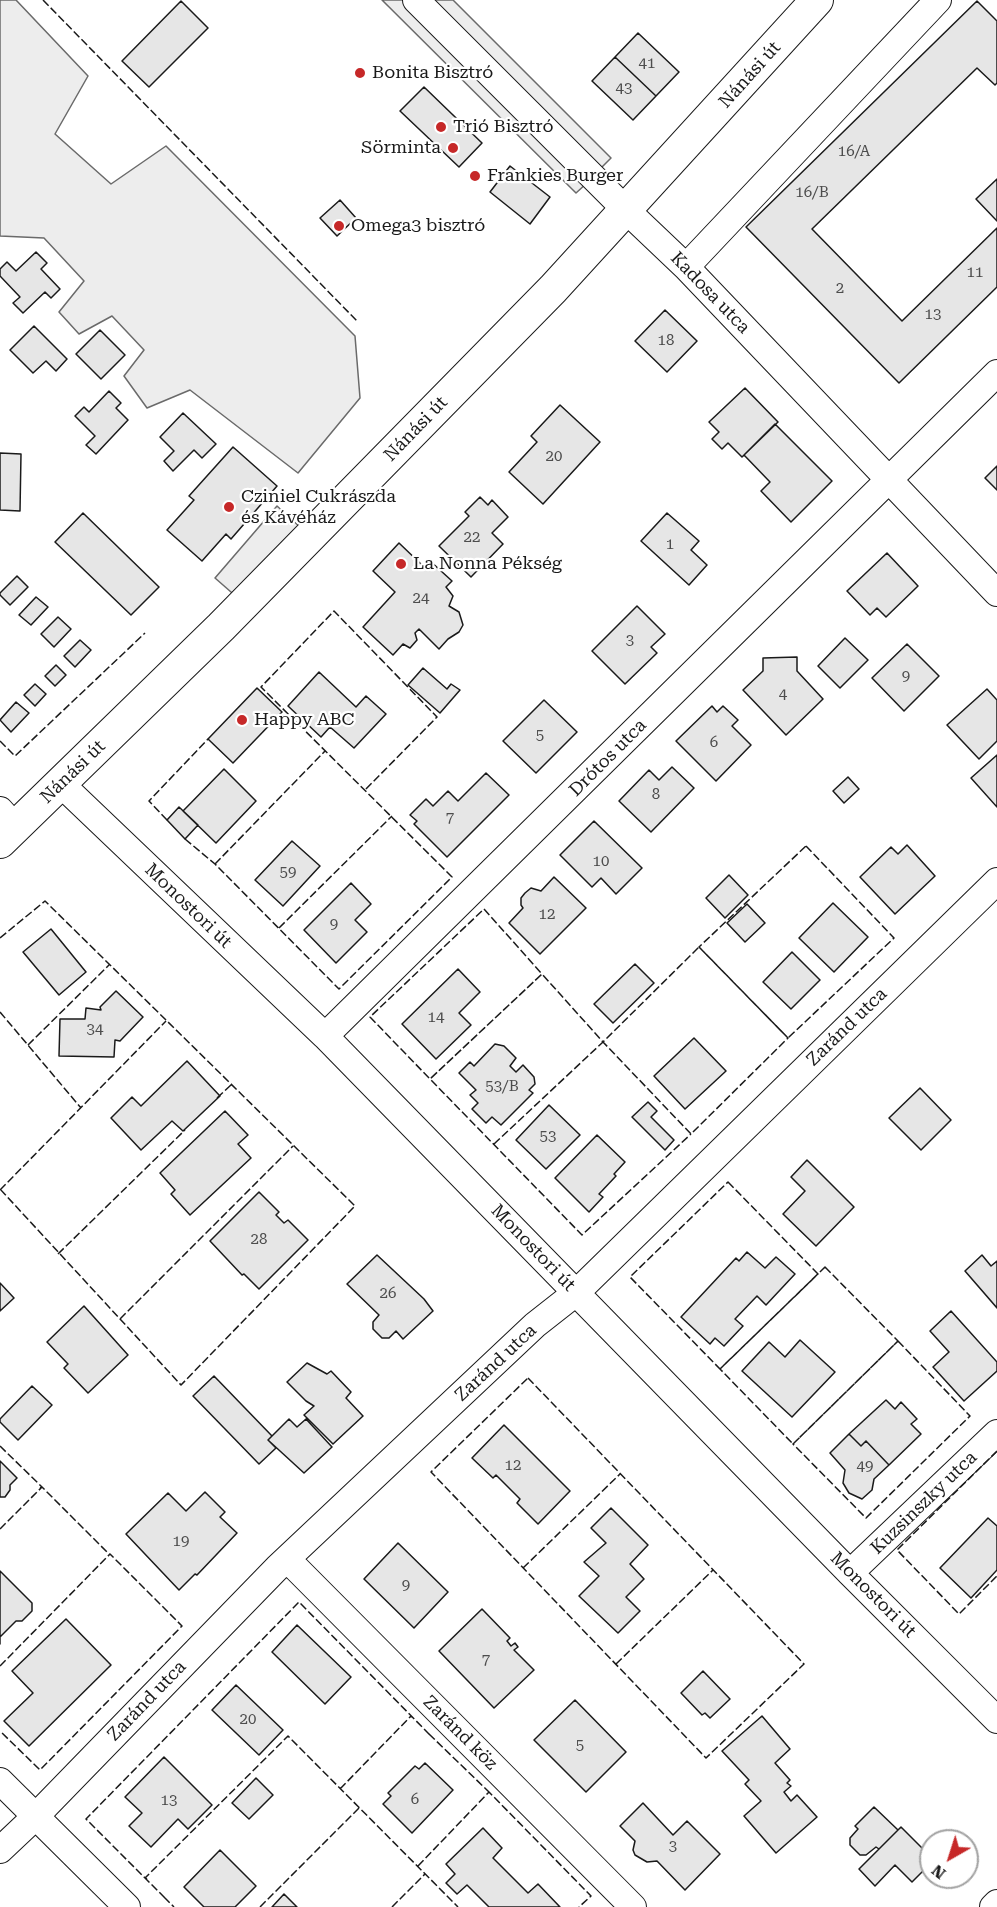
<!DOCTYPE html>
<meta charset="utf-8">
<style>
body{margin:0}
#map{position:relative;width:997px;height:1907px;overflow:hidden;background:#fff;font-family:"Roboto Serif",serif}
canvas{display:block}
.north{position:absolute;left:919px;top:1829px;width:60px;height:60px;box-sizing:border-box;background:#fff;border:2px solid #a3a3a3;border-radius:50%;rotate:219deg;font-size:16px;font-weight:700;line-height:24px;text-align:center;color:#1a1a1a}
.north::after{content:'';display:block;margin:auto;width:21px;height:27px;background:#c62828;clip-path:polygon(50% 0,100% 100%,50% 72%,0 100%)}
</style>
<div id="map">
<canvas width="997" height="1907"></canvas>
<div class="north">N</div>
</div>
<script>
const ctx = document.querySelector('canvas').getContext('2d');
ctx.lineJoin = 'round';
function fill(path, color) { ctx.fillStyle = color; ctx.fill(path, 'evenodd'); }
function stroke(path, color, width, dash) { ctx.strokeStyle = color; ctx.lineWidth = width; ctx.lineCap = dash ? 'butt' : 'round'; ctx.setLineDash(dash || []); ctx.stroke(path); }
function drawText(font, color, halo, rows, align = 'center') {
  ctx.font = font + ' "Roboto Serif",serif'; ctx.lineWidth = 4.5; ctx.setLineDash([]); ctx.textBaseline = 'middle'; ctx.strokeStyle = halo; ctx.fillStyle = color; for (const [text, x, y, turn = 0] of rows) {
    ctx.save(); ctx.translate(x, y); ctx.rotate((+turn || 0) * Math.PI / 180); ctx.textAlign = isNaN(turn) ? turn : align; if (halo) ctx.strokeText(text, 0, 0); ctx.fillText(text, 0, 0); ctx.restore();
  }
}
const built = new Path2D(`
 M 0,0 L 16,0 L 88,76 L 55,134 L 111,184 L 166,146 L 355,336 L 360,398 L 298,473 L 190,390 L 147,408 L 124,376 L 144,350 L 112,316 L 79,334 L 59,312 L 84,281 L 44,238 L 0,236 Z
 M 382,0 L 405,0 L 587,183 L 576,193 Z
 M 428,0 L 453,0 L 611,158 L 600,169 Z
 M 277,506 L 301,528 L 239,599 L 215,578 Z`);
fill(built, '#ededed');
stroke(built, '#6a6a6a', 1.5);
const building = new Path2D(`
 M 181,1 L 208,28 L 149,87 L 122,61 Z
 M 977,1 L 997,21 L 997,83 L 995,85 L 977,68 L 812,229 L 902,321 L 997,228 L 997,287 L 899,383 L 746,227 Z
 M 638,33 L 679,72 L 656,96 L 615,57 Z
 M 615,57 L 656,96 L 633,120 L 592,81 Z
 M 424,87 L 482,143 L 459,167 L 400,111 Z
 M 510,166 L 550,197 L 530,224 L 490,192 Z
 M 997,179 L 997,221 L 976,199 Z
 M 340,200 L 356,218 L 337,236 L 320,218 Z
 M 36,252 L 47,263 L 41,269 L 60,289 L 51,298 L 45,292 L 23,313 L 13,303 L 20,297 L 0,276 L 0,269 L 7,262 L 16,271 Z
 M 665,310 L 697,341 L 667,372 L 635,341 Z
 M 34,326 L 67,359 L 56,371 L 46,361 L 33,373 L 10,350 Z
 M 100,330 L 125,355 L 101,379 L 76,354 Z
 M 745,388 L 778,422 L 742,457 L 728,443 L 722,449 L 712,439 L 719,432 L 709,422 Z
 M 109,391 L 121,403 L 116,408 L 128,420 L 96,454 L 86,445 L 95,436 L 75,416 L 84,407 L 89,412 Z
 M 560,405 L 600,442 L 543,504 L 509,472 L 537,442 L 531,436 Z
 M 183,413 L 216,444 L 202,458 L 194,450 L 173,471 L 164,461 L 174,451 L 160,437 Z
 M 775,424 L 832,481 L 791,522 L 761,491 L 770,482 L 744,455 Z
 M 233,447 L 277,486 L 231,539 L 226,534 L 202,561 L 167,530 L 194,500 L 189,496 Z
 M 0,453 L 21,454 L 20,511 L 0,510 Z
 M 997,466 L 997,490 L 985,478 Z
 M 480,497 L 488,505 L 492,500 L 508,517 L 492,533 L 503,544 L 471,577 L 439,546 L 469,516 L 465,512 Z
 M 83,513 L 159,587 L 131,615 L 55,542 Z
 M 667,513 L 699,541 L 691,550 L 707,565 L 689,585 L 641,541 Z
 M 399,543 L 423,566 L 429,560 L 452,581 L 446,587 L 453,596 L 449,606 L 459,612 L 463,625 L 459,632 L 448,639 L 439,649 L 419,629 L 415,633 L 417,640 L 410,648 L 403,644 L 393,655 L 363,627 L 395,592 L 373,571 Z
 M 887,553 L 918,586 L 886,617 L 877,608 L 870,615 L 847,591 Z
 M 17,576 L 28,587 L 10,605 L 0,595 L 0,593 Z
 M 36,597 L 48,607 L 31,625 L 19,615 Z
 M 637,606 L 665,634 L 651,647 L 657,653 L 625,684 L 592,651 Z
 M 58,617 L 71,629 L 54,647 L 41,634 Z
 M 845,638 L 868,660 L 840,688 L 818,666 Z
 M 80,640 L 91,650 L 75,667 L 64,656 Z
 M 907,644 L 939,676 L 904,711 L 872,678 Z
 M 797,657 L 797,671 L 823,699 L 786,735 L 743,690 L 763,671 L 763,658 Z
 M 56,665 L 66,675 L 55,686 L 45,676 Z
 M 423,668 L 447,689 L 451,684 L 460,690 L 440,713 L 408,685 Z
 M 319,672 L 356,707 L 366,696 L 386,714 L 354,748 L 330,727 L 321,737 L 288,706 Z
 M 35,684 L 46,694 L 35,706 L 24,695 Z
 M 257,688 L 282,712 L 233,763 L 208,739 Z
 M 987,689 L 997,700 L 997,741 L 979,759 L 947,725 Z
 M 544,700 L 577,732 L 536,773 L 503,741 Z
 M 16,702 L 29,713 L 11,732 L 0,720 Z
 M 712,706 L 717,712 L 723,706 L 738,720 L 732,726 L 751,745 L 716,781 L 676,741 Z
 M 997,755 L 997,807 L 971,778 Z
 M 672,767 L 694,788 L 651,832 L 619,801 L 649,770 L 659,780 Z
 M 224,769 L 256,801 L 216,843 L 183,811 Z
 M 486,773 L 509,795 L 447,857 L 414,824 L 417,821 L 410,815 L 426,799 L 433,806 L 448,791 L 458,801 Z
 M 848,777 L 859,789 L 844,803 L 833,791 Z
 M 179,807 L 198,825 L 185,839 L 167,820 Z
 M 594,821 L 642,868 L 616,894 L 601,878 L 592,887 L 560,855 Z
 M 292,841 L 320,866 L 283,906 L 255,880 Z
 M 907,845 L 935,876 L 895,914 L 860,877 L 891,847 L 898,854 Z
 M 729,875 L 748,895 L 725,918 L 706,898 Z
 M 554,877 L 586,908 L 540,954 L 509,923 L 523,908 L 521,905 L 521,898 L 525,893 L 531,888 L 541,891 Z
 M 351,883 L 371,904 L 355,920 L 367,932 L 336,963 L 304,930 Z
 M 833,903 L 868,937 L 834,972 L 799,938 Z
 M 747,904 L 765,923 L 745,942 L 727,923 Z
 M 51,929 L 86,972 L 59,995 L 23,952 Z
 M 792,952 L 820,980 L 791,1009 L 763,982 Z
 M 635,964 L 654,983 L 613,1023 L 594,1004 Z
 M 458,969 L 480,992 L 459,1013 L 471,1025 L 436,1059 L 402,1024 Z
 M 116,991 L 143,1017 L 120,1041 L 115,1040 L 114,1057 L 59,1056 L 60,1019 L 85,1019 L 86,1008 L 101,1010 L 100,1007 Z
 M 694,1038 L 726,1071 L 685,1109 L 654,1076 Z
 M 495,1044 L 504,1046 L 516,1058 L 510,1066 L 516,1072 L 523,1065 L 534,1077 L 535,1084 L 529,1090 L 533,1093 L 501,1125 L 492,1117 L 486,1123 L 472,1109 L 478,1103 L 470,1095 L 476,1090 L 459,1073 L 470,1062 L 474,1066 Z
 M 187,1061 L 220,1096 L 183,1131 L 172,1121 L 141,1150 L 111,1118 L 132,1097 L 141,1106 Z
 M 920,1088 L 951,1120 L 921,1150 L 889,1118 Z
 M 648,1102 L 657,1111 L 651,1117 L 674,1140 L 665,1150 L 632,1117 Z
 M 549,1105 L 580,1135 L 546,1169 L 516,1140 Z
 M 225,1111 L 248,1135 L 238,1144 L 251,1158 L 190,1215 L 171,1194 L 175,1190 L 160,1173 Z
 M 597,1135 L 625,1162 L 614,1174 L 616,1176 L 599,1194 L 603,1197 L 589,1212 L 555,1178 Z
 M 807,1160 L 854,1207 L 816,1246 L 783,1214 L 805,1191 L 791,1177 Z
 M 259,1192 L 279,1212 L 276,1215 L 284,1223 L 288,1220 L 308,1240 L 259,1289 L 244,1274 L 242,1275 L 210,1241 Z
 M 747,1252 L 765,1268 L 776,1257 L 795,1274 L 766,1305 L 757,1296 L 735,1319 L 743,1326 L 724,1346 L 715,1338 L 710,1344 L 681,1317 L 736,1258 L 739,1261 Z
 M 377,1255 L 424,1299 L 433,1311 L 403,1339 L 396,1331 L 389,1338 L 382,1338 L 373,1329 L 373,1322 L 379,1315 L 347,1284 Z
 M 982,1255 L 991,1266 L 997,1261 L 997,1308 L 965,1271 Z
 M 0,1283 L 14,1298 L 0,1311 Z
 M 84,1306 L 128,1355 L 88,1393 L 64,1368 L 68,1364 L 47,1342 Z
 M 951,1311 L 997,1362 L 997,1371 L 964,1401 L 933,1367 L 949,1352 L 930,1331 Z
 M 800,1340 L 835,1372 L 792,1417 L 742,1371 L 769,1342 L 785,1357 Z
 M 307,1363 L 327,1374 L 331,1371 L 351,1392 L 346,1398 L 363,1416 L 333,1444 L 304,1415 L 314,1406 L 306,1401 L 287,1382 Z
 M 214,1376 L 272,1436 L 268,1440 L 276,1448 L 259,1464 L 193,1396 Z
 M 32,1386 L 52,1405 L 18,1440 L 0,1422 L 0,1419 Z
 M 886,1400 L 895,1409 L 901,1402 L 917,1419 L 911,1424 L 921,1434 L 889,1465 L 866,1441 L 861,1446 L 849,1434 Z
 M 289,1419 L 297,1427 L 306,1419 L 332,1447 L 304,1473 L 268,1440 Z
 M 504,1425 L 570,1491 L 538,1524 L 517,1503 L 520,1499 L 496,1475 L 493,1478 L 472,1458 Z
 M 849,1434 L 861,1446 L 866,1441 L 889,1465 L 874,1479 L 872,1490 L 862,1499 L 849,1493 L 843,1483 L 845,1470 L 830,1453 Z
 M 0,1461 L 17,1478 L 10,1485 L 10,1490 L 5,1497 L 0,1497 Z
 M 205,1492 L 225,1512 L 220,1517 L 237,1533 L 197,1575 L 195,1574 L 179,1590 L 126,1534 L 168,1493 L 186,1511 Z
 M 611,1508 L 648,1545 L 630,1564 L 644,1579 L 626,1597 L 640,1611 L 618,1633 L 579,1596 L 599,1576 L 584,1562 L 606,1543 L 591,1528 Z
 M 988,1518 L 997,1526 L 997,1570 L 971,1598 L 940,1568 Z
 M 398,1543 L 448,1592 L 414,1628 L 364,1579 Z
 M 0,1571 L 32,1603 L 32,1611 L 22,1621 L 16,1621 L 0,1637 L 0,1644 Z
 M 482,1609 L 510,1638 L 507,1641 L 511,1646 L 515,1643 L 518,1647 L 514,1650 L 534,1670 L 494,1708 L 439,1651 Z
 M 66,1619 L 111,1665 L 29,1746 L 4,1721 L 33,1693 L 12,1671 Z
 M 297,1625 L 351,1677 L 325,1704 L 272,1652 Z
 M 703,1671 L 730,1699 L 710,1718 L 705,1713 L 702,1715 L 681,1693 Z
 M 236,1685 L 283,1730 L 259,1755 L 212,1710 Z
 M 575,1700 L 626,1752 L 586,1792 L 534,1740 Z
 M 762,1716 L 790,1749 L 775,1763 L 790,1780 L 787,1783 L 791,1786 L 784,1792 L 791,1801 L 797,1795 L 817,1817 L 776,1853 L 744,1816 L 761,1801 L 745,1784 L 749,1780 L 722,1751 Z
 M 164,1757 L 212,1805 L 188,1829 L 178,1819 L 151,1847 L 129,1826 L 142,1813 L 125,1797 Z
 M 425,1763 L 453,1790 L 412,1833 L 383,1804 L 391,1796 L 388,1793 L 415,1766 L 419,1769 Z
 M 256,1778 L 273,1795 L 249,1819 L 232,1803 Z
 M 643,1803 L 673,1835 L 687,1821 L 720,1854 L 685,1890 L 657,1861 L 647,1862 L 635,1855 L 633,1850 L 635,1841 L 620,1826 Z
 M 874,1807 L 898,1830 L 879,1849 L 876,1847 L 866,1855 L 860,1855 L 850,1845 L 850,1838 L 858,1829 L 855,1826 Z
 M 901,1827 L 931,1857 L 931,1863 L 912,1882 L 895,1865 L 875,1886 L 859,1869 Z
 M 483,1828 L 502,1848 L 493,1858 L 528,1893 L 538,1884 L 560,1907 L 489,1907 L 467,1885 L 457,1894 L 446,1883 L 455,1874 L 446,1864 Z
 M 220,1850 L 256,1886 L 235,1907 L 204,1907 L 184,1887 Z
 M 284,1894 L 297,1907 L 272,1907 Z`);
fill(building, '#e6e6e6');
stroke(building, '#1a1a1a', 1.5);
const minor = new Path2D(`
 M 416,0 L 625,209 L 686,267 L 997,593
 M 686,267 L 938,0
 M 61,784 L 325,1036 L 850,1573 L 997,1720
 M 0,810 L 16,828
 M 325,1036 L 997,373
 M 287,1559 L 633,1907
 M 850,1573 L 997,1433
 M 0,1781 L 127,1907
 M 0,1850 L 35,1817 L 277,1568 L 535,1325 L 577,1292 L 997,881
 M 993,1907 L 997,1903`);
const tertiary = new Path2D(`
 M 0,842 L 221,627 L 553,289 L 817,0`);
stroke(minor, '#1a1a1a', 28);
stroke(tertiary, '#1a1a1a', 34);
stroke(minor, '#fff', 26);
stroke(tertiary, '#fff', 32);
stroke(new Path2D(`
 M 43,0 L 358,322
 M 0,741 L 15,756 L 145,633
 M 167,820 L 149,801 L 208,739
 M 185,839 L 215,864 L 339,989 L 452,877 L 261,687 L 334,611 L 437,717 L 365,790
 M 806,846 L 894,938 L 788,1038 L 699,947 Z
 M 215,864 L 325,751
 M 484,909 L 542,974 L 430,1079 L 370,1017 Z
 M 279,928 L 392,816
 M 0,938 L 45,901 L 355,1206 L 181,1385 L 0,1189
 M 699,947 L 788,1038 L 691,1134 L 603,1042 Z
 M 0,1012 L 81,1108
 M 28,1045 L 109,965
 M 217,1098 L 231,1085
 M 494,1144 L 603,1042 L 542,974 L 430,1079 L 582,1235 L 691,1134
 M 728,1182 L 818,1274 L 720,1369 L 630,1277 Z
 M 0,1190 L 166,1021
 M 58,1254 L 185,1130
 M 825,1267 L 898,1341 L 793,1444 L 720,1369 Z
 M 120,1319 L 293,1146
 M 898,1341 L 970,1416 L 866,1518 L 793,1444 Z
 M 528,1378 L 804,1664 L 706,1758 L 431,1472 Z
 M 0,1446 L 42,1487 L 40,1488
 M 997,1451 L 897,1550 L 959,1614 L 997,1576
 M 0,1529 L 42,1487 L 110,1555
 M 523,1568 L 620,1474
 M 616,1664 L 713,1570
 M 0,1666 L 110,1554 L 182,1626 L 40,1770 L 0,1731
 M 429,1734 L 489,1792
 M 340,1789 L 411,1716 L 412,1717
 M 418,1866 L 489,1792 L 591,1896 L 579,1907
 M 147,1879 L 145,1878 L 288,1736 L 458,1907
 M 164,1897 L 174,1907
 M 165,1898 L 86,1819 L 299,1602 L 431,1736
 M 260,1907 L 359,1808
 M 392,1907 L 425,1874`), '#1a1a1a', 1.5, [8, 3]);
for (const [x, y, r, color] of [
 [360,73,6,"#c62828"],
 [441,127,6,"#c62828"],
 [453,148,6,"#c62828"],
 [475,176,6,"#c62828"],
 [339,226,6,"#c62828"],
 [229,507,6,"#c62828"],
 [401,564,6,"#c62828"],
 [242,720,6,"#c62828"]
]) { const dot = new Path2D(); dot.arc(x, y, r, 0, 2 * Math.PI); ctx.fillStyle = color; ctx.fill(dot); stroke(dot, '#fff', 2); }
drawText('15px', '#4d4d4d', null, [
 ["41",647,64],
 ["43",624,89],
 ["16/A",854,152],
 ["16/B",812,193],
 ["11",975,273],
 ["2",840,289],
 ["13",933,315],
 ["18",666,341],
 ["20",554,457],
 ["22",472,538],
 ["1",670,545],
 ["24",421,599],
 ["3",630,641],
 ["9",906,677],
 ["4",783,695],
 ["5",540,736],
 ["6",714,743],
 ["8",656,795],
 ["7",450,818],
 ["10",601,862],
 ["59",288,873],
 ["12",547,915],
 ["9",334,925],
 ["14",436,1018],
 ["34",95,1030],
 ["53/B",502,1087],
 ["53",548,1137],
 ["28",259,1240],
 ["26",388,1294],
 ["12",513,1466],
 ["49",865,1467],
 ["19",181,1542],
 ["9",406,1586],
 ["7",486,1660],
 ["20",248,1720],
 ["5",580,1746],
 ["6",415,1800],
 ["13",169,1801],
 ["3",673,1847]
]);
drawText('18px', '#1a1a1a', '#fff', [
 ["Bonita Bisztró",372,73],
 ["Trió Bisztró",453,127],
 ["Sörminta",441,148,"right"],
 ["Frankies Burger",487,176],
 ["Omega3 bisztró",351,226],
 ["Cziniel Cukrászda",241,497],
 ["és Kávéház",241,518],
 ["La Nonna Pékség",413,564],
 ["Happy ABC",254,720]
], 'left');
drawText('18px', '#1a1a1a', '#fff', [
 ["Nánási út",750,75,-48],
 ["Kadosa utca",710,293,46],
 ["Nánási út",416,429,-46],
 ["Drótos utca",608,758,-45],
 ["Nánási út",73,772,-44],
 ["Monostori út",188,906,44],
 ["Zaránd utca",847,1027,-44],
 ["Monostori út",533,1248,46],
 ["Zaránd utca",496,1363,-43],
 ["Kuzsinszky utca",924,1503,-44],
 ["Monostori út",873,1595,45],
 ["Zaránd utca",147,1701,-46],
 ["Zaránd köz",460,1733,45]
]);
</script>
